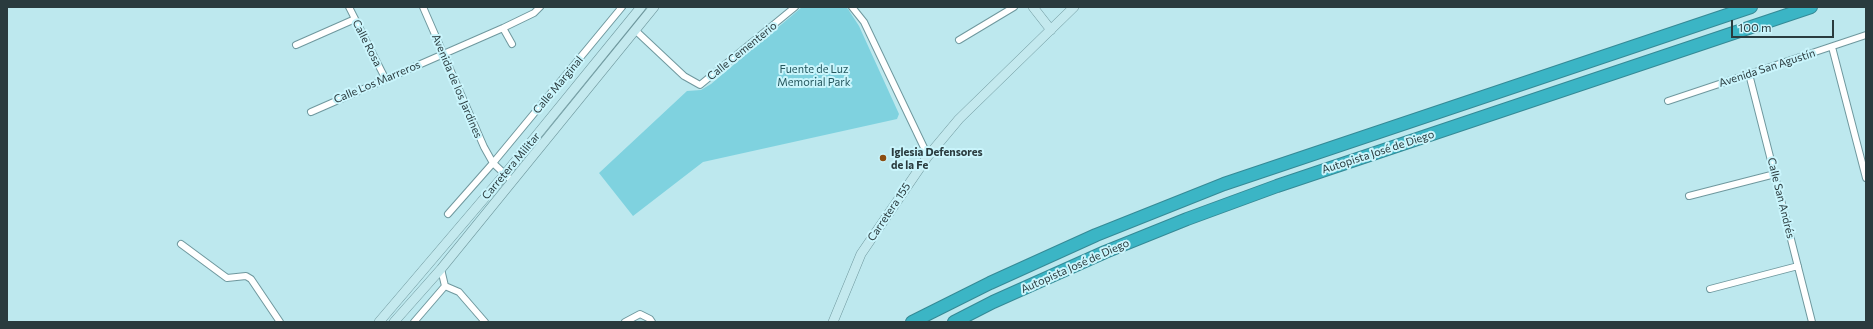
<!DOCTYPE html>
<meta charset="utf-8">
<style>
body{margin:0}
#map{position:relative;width:1873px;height:329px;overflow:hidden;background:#bde8ee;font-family:Commissioner,sans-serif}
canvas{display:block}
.frame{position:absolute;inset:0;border:8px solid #2a3b3e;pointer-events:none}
.scale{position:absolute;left:1731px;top:20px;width:103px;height:18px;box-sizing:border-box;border:2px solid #2a3b3e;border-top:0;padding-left:5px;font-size:12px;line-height:14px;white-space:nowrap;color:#2a3b3e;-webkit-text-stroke:3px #caf5fc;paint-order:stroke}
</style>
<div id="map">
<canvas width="1873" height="329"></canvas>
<div class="frame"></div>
<div class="scale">100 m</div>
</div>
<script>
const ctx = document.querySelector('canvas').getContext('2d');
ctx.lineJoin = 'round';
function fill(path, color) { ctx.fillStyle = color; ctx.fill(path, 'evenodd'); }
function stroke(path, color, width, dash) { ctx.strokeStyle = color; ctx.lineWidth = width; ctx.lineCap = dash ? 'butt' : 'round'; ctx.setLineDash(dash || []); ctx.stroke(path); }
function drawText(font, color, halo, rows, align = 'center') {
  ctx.font = font + ' Commissioner,sans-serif'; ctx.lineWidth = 4; ctx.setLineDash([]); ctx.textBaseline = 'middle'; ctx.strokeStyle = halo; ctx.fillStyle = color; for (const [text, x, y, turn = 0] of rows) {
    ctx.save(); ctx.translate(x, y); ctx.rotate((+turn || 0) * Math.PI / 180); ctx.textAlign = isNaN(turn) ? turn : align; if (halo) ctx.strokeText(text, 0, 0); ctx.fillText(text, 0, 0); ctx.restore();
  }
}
fill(new Path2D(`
 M 802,7 L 846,7 L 848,9 L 859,26 L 899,114 L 897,119 L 703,162 L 633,216 L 599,173 L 687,91 L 701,90 L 711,84 Z`), '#7fd2df');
const street = new Path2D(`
 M 349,7 L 385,78
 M 423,7 L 484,147 L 493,163 L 512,181
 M 852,7 L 864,22 L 928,156
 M 503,28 L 512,44
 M 635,30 L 684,76 L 700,85 L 795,7
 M 959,40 L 1014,7
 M 296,45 L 355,19
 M 1832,47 L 1866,178
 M 1749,74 L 1812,322
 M 1668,101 L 1866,35
 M 311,112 L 503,28 L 534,13 L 540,7
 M 1689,196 L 1775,174
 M 448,214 L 493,163 L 622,7
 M 181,244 L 227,278 L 246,276 L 251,279 L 280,322
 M 441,269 L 445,286
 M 445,286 L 459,292 L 485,322
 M 1710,289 L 1798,266
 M 414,322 L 445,286
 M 625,322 L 640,314 L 650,319 L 652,322`);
const secondary = new Path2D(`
 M 1033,7 L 1051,30
 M 379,322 L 505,174 L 641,7
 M 394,322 L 441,269 L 654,7
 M 833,322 L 861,254 L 928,156 L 959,119 L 1074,7`);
const highway = new Path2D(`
 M 912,322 L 990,283 L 1096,235 L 1224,184 L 1751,7
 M 954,322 L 993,302 L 1105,252 L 1187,219 L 1277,186 L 1811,7`);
stroke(street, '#6f989e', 8);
stroke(secondary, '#6f989e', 10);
stroke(highway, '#358a96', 14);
stroke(street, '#fff', 6);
stroke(secondary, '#c4e9ee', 9);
stroke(highway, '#3bb5c5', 12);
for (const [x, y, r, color] of [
 [883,158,4,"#8b4d11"]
]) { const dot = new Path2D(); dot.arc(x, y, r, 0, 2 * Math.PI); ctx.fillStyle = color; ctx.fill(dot); stroke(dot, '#caf5fc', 1.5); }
drawText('11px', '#2a3b3e', '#caf5fc', [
 ["Calle Rosa",367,43,63],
 ["Calle Cementerio",742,51,-39],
 ["Avenida San Agustín",1767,68,-18],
 ["Calle Los Marreros",377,82,-23],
 ["Calle Marginal",558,85,-50],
 ["Avenida de los Jardines",457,86,67],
 ["Autopista José de Diego",1378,152,-18],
 ["Carretera Militar",511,166,-50],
 ["Calle San Andrés",1781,198,76],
 ["Carretera 155",889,212,-56],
 ["Autopista José de Diego",1075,266,-24]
]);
drawText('11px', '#25575e', '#caf5fc', [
 ["Fuente de Luz",814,69],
 ["Memorial Park",814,82]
]);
drawText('bold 11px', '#2a3b3e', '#caf5fc', [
 ["Iglesia Defensores",891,152],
 ["de la Fe",891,165]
], 'left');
</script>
